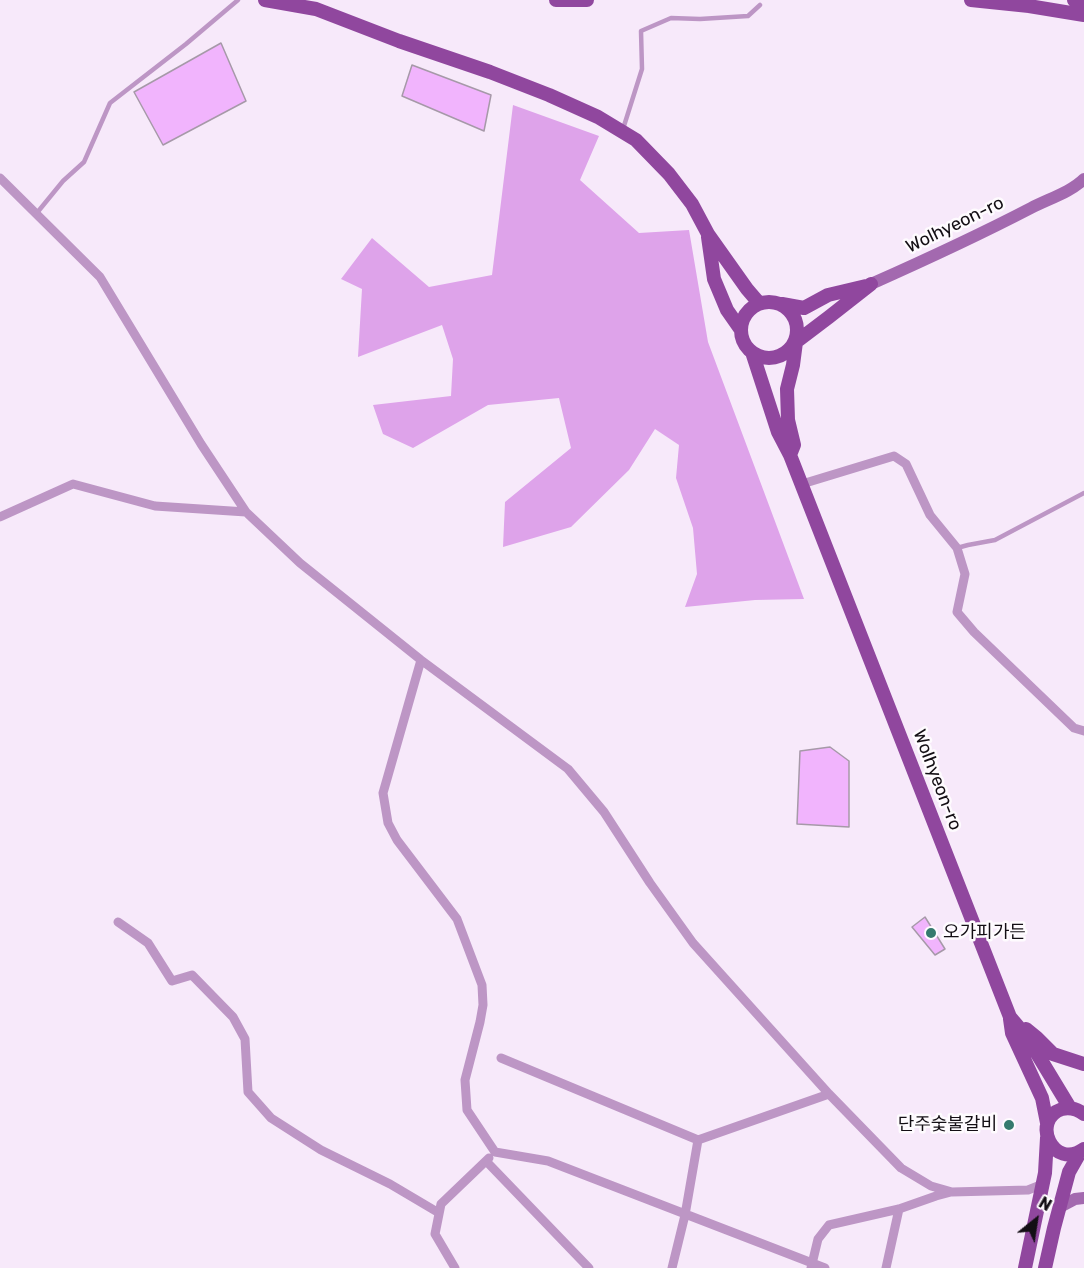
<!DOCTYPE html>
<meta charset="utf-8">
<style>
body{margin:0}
#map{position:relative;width:1084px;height:1268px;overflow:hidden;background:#f7e9fa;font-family:Rubik,sans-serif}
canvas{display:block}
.north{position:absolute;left:1006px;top:1190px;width:60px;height:60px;-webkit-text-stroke:4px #fefbfe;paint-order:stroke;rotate:30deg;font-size:16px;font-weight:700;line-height:24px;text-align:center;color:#130e14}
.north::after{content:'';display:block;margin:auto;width:21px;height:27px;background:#130e14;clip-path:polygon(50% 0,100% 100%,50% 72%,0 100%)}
</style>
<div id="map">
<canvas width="1084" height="1268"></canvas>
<div class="north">N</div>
</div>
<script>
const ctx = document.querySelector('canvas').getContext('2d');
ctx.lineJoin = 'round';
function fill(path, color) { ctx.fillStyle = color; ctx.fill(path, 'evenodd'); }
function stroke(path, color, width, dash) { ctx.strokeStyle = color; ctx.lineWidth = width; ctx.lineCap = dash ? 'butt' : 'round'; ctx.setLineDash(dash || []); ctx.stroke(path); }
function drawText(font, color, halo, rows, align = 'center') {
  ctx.font = font + ' Rubik,"Noto Sans KR",sans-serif'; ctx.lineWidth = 5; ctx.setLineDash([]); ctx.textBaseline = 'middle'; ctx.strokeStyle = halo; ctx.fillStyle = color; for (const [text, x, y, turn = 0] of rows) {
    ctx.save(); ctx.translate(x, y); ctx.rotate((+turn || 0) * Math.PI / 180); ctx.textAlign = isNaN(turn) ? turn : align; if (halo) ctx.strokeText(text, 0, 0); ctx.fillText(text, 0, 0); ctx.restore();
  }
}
fill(new Path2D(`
 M 513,105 L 599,136 L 580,180 L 639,233 L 689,230 L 708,342 L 804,599 L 755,600 L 685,607 L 697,574 L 693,528 L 676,478 L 679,445 L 655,429 L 629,470 L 571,527 L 503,547 L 505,502 L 571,448 L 559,398 L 488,405 L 413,448 L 383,434 L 373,405 L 451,396 L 453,359 L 442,325 L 358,357 L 362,289 L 341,279 L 372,238 L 429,287 L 492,275 Z`), '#dea3ea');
const building = new Path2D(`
 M 221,43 L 246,101 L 163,145 L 134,92 Z
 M 412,65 L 491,95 L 484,131 L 402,96 Z
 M 830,747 L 849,761 L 849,827 L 797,824 L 800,751 Z
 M 925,917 L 945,949 L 935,955 L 912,927 Z`);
fill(building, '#f1b4fd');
stroke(building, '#a699a8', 1.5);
stroke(new Path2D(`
 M 623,129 L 642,69 L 641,31 L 671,18 L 700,19 L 748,16 L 760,5
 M 36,214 L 63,181 L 84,162 L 110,103 L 186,44 L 238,0
 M 957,548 L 968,545 L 995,540 L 1084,493`), '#bd96c5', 4.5);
stroke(new Path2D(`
 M 0,178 L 100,277 L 201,444 L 246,512 L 300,563 L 421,660 L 568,769 L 604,812 L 650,883 L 693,943 L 829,1094 L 901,1168 L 931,1186 L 952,1192 L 1028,1190 L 1043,1184
 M 802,484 L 894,456 L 906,464 L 930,515 L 957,548 L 965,574 L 957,612 L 974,632 L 1074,728 L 1084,731
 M 0,517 L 73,484 L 155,506 L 246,512
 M 421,660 L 383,793 L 388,823 L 397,840 L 457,919 L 482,985 L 483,1005 L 480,1022 L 465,1080 L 467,1110 L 495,1152 L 548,1161 L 825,1268
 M 118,922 L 148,943 L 172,981 L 192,975 L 233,1017 L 245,1039 L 248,1092 L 271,1118 L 321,1150 L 390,1184 L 439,1213
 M 501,1058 L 698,1140
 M 486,1161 L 589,1268
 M 455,1268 L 435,1234 L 441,1204 L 489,1158
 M 672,1268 L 685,1215 L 698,1140 L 829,1094
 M 811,1268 L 818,1239 L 829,1225 L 899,1209 L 936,1196 L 951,1192
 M 886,1268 L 899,1209`), '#bd96c5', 9);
stroke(new Path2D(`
 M 871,284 C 925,260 979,235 1031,208 C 1048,199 1071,192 1084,179
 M 1060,1207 L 1075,1199 L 1084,1198`), '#a369af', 12);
stroke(new Path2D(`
 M 265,0 L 316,9 L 399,41 L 490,72 L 549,95 L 598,117 L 636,140 L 669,174 L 692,204 L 708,234 L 747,289 L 759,303
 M 556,0 L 587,0
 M 971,0 L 1029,6 L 1084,15
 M 1074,0 L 1084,2
 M 708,237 L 714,279 L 727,310 L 741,330
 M741 330a28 28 0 1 1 56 0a28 28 0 1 1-56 0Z
 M 782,304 L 804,308 L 828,295 L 866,286
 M 752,352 L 778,432 L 790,455 L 1010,1017 L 1027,1037 L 1070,1108
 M 790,455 L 794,445 L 788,420 L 787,389 L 793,365 L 796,342 L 829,317 L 871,284
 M 1010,1019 L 1012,1033 L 1042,1098 L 1047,1123
 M 1026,1029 L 1037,1038 L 1053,1054 L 1084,1064
 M 1084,1114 C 1077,1109 1070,1107 1062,1109 C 1030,1120 1053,1171 1084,1149
 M 1025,1268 L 1045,1173 L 1047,1138
 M 1045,1268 L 1054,1228 L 1069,1172 L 1081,1151`), '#90479e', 14);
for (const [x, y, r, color] of [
 [931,933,6,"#357a6e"],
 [1009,1125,6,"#357a6e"]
]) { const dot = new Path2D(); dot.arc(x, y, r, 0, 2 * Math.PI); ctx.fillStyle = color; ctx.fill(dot); stroke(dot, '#fefbfe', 2); }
drawText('18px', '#130e14', '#fefbfe', [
 ["Wolhyeon-ro",955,225,-26],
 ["Wolhyeon-ro",937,780,69]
]);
drawText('18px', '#130e14', '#fefbfe', [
 ["오가피가든",943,933],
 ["단주숯불갈비",997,1125,"right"]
], 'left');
</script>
